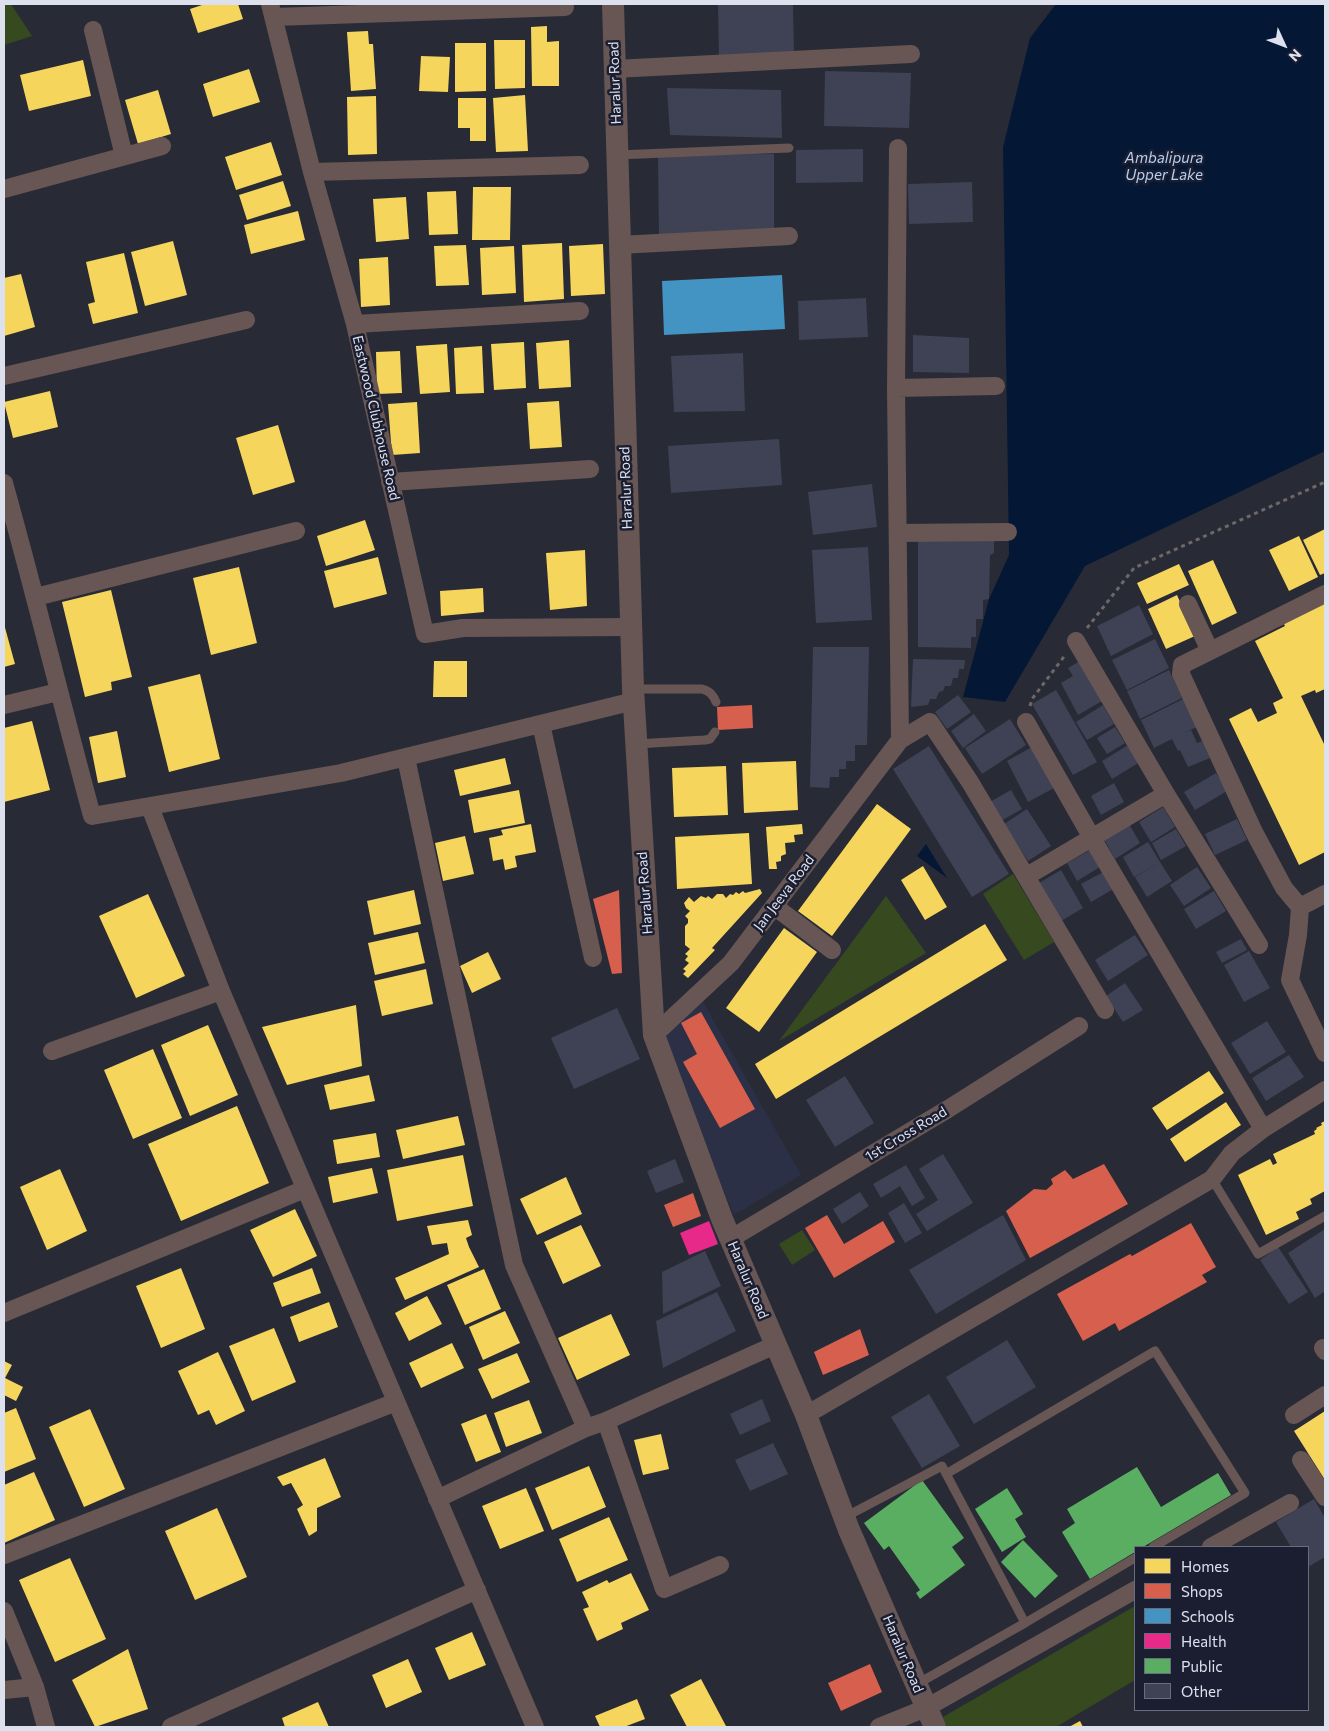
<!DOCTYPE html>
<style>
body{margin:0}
#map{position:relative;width:1329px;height:1731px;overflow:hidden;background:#282b35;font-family:Commissioner,sans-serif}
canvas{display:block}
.frame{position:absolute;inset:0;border:5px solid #dde1ed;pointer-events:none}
.legend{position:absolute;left:1134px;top:1546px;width:175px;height:165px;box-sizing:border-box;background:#1a1e30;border:1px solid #686c7c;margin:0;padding:6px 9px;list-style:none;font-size:15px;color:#dde1ed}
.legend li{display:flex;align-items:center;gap:10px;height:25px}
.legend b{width:25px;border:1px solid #686c7c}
.north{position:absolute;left:1259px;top:20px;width:50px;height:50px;-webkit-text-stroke:4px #1a1e30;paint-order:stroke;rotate:133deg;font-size:14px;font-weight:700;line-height:20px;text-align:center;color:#dde1ed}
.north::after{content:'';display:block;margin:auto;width:18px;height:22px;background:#dde1ed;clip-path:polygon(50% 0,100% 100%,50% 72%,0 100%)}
</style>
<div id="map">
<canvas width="1329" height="1731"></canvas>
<div class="frame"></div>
<ul class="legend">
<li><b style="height:14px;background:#f6d55c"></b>Homes</li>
<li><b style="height:14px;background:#d6604d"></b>Shops</li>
<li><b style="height:14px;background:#4393c3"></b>Schools</li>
<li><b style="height:14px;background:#e7298a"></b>Health</li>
<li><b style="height:14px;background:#5aae61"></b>Public</li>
<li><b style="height:14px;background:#3f4254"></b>Other</li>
</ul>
<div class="north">N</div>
</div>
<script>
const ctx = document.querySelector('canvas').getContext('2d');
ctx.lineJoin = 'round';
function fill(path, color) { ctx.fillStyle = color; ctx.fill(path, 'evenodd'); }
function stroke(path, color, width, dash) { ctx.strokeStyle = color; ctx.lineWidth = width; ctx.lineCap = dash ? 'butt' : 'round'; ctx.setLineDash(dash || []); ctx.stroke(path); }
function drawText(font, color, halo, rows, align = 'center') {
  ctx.font = font + ' Commissioner,sans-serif'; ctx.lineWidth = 5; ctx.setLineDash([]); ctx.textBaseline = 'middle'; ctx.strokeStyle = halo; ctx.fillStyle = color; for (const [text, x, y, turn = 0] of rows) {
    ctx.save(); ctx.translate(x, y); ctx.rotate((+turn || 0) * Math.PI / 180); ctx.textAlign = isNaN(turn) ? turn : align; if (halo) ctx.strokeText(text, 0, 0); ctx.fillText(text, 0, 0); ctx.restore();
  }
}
fill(new Path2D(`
 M 701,998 L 801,1175 L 734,1215 L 659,1036 Z`), '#2b3046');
fill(new Path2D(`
 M 4,4 L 11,4 L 32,36 L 4,45 Z
 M 1013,874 L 1054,942 L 1024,960 L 983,894 Z
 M 886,896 L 926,953 L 779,1041 Z
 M 802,1230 L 815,1250 L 792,1265 L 779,1244 Z
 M 1135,1606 L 1135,1680 L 1056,1727 L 947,1727 L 943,1717 Z`), '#374a1f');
fill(new Path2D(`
 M 1056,4 L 1325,4 L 1325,451 L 1085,566 L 1005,702 L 963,697 L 989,599 L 1009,555 L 1003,147 L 1030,38 Z
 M 926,844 L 947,878 L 917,856 Z`), '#041836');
fill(new Path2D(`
 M 205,4 L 238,4 L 243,19 L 198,33 L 190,9 Z
 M 547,26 L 547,42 L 559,41 L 559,86 L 532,86 L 531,27 Z
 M 368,31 L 369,44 L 373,44 L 376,89 L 351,91 L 347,32 Z
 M 494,40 L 525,40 L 525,88 L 495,89 Z
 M 455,43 L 486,43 L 486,91 L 455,92 Z
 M 421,56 L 450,57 L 448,92 L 419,91 Z
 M 83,60 L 91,96 L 29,111 L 20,75 Z
 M 249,69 L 260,102 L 213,117 L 203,84 Z
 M 158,90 L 171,134 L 138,144 L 125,100 Z
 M 525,95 L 528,151 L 496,152 L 493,98 Z
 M 376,96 L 377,154 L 348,155 L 347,97 Z
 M 458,98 L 486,98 L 486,141 L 470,141 L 470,128 L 458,128 Z
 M 271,142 L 282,175 L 236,190 L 225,157 Z
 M 283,181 L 291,206 L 247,220 L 239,195 Z
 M 473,187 L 511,187 L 510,240 L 472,240 Z
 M 456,191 L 458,234 L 429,235 L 427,192 Z
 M 406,197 L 409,239 L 376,242 L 373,199 Z
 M 298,211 L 305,240 L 251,254 L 244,225 Z
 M 173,241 L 187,295 L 145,306 L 131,252 Z
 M 562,243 L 564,299 L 524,302 L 522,245 Z
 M 603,244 L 605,294 L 571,296 L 569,246 Z
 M 466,245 L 469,285 L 436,286 L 434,246 Z
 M 514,246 L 516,293 L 482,295 L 480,248 Z
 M 124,253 L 138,313 L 93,324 L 88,304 L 95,302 L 86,262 Z
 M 388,257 L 390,305 L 361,307 L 359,259 Z
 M 21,274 L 35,327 L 4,336 L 4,278 Z
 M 569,340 L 571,387 L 539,389 L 536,343 Z
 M 524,342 L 526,388 L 494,390 L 491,344 Z
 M 447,344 L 450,392 L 420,394 L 416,346 Z
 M 482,346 L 484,393 L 456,394 L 454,348 Z
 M 400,351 L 402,393 L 377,394 L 376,352 Z
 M 50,391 L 58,427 L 13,438 L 4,402 Z
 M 559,401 L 562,447 L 530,449 L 527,403 Z
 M 417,402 L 420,453 L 392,455 L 388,404 Z
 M 278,425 L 295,482 L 253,495 L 236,438 Z
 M 365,520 L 375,550 L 326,566 L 317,536 Z
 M 1325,529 L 1325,573 L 1320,575 L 1303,540 Z
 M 1299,536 L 1318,577 L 1289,591 L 1269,550 Z
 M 585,550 L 587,606 L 550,610 L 546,553 Z
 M 378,557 L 387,594 L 334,608 L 324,571 Z
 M 1213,560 L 1237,613 L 1212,625 L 1188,571 Z
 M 1179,564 L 1189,585 L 1147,604 L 1137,583 Z
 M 239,567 L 257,643 L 211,655 L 193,578 Z
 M 483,588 L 484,612 L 441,616 L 440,591 Z
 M 111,590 L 132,677 L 111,682 L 112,690 L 85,697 L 62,602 Z
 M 1177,595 L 1195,636 L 1166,649 L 1148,609 Z
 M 1325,601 L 1325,689 L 1316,693 L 1315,690 L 1301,696 L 1325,746 L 1325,852 L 1299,865 L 1229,719 L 1251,708 L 1258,722 L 1277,713 L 1273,703 L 1283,698 L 1255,641 L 1285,626 L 1283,622 Z
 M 4,624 L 15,664 L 4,667 Z
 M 434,661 L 467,661 L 467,697 L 433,697 Z
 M 200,674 L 220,759 L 169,772 L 148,687 Z
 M 32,721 L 50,790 L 4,802 L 4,728 Z
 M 117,731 L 126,777 L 98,783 L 89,737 Z
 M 505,758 L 511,784 L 460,796 L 454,770 Z
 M 796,761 L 798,810 L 744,813 L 742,763 Z
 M 726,766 L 728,815 L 674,817 L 672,768 Z
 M 519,790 L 525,823 L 474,833 L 468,800 Z
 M 877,804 L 911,829 L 832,936 L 798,911 Z
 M 531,824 L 536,852 L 515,856 L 517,867 L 505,870 L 503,859 L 493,861 L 489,838 L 503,835 L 501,830 Z
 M 802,824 L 803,834 L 794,835 L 795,842 L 785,843 L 786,854 L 781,856 L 781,861 L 776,862 L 777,869 L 769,869 L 766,827 Z
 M 749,833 L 752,884 L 677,889 L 675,837 Z
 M 465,836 L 474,874 L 443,881 L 435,843 Z
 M 923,866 L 947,907 L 925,920 L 901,880 Z
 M 760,889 L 762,893 L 712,948 L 715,950 L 688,978 L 683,974 L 686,971 L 683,969 L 689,963 L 685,960 L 688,956 L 685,954 L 690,949 L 685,945 L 685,926 L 688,923 L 688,919 L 685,916 L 690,911 L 686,908 L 684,903 L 689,897 L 694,902 L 701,896 L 706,898 L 708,896 L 712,899 L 717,894 L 723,894 L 726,898 L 730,894 L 733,895 L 736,892 L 739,894 L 743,891 L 745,893 Z
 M 414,890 L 421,924 L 374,935 L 367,901 Z
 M 148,894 L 185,976 L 136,998 L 99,916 Z
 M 985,924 L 1007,960 L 776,1099 L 755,1064 Z
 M 784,928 L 817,952 L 759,1032 L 726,1008 Z
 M 418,932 L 425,963 L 375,975 L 368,943 Z
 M 488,952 L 501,979 L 472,993 L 460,966 Z
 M 426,969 L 433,1004 L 382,1016 L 374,981 Z
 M 356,1005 L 362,1066 L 287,1085 L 262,1027 Z
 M 208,1025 L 238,1095 L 190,1116 L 161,1045 Z
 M 153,1049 L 182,1118 L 133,1139 L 104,1070 Z
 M 1209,1071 L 1224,1093 L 1167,1130 L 1152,1108 Z
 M 369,1075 L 375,1101 L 330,1110 L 324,1085 Z
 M 1226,1102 L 1241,1125 L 1185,1162 L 1170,1139 Z
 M 237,1106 L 269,1183 L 181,1221 L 148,1144 Z
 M 458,1116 L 465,1145 L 403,1159 L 396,1130 Z
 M 1325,1121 L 1325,1191 L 1310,1199 L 1312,1204 L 1296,1212 L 1299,1219 L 1266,1235 L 1238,1175 L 1270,1159 L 1273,1165 L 1277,1163 L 1273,1154 L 1315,1134 L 1314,1131 L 1317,1129 L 1316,1128 L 1322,1125 L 1321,1123 Z
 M 376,1133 L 380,1157 L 337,1164 L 333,1140 Z
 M 463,1155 L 473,1206 L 397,1221 L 387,1170 Z
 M 372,1168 L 378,1193 L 333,1203 L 328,1177 Z
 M 60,1169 L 87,1231 L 47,1250 L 20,1187 Z
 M 566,1177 L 582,1214 L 537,1235 L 520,1199 Z
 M 295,1209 L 317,1256 L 273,1277 L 250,1230 Z
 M 468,1220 L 472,1235 L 466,1238 L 469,1247 L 479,1267 L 405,1300 L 395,1278 L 449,1254 L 447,1243 L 432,1245 L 427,1226 Z
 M 581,1225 L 601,1266 L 563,1284 L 544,1242 Z
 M 181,1268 L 205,1329 L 161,1348 L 136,1286 Z
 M 312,1268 L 321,1293 L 282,1307 L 273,1283 Z
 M 484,1269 L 501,1309 L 465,1325 L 447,1285 Z
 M 427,1296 L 442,1324 L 409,1341 L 395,1313 Z
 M 329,1302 L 338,1327 L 299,1342 L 290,1317 Z
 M 505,1311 L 520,1343 L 483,1360 L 469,1327 Z
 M 611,1314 L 630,1355 L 577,1380 L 558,1338 Z
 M 274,1328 L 296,1382 L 252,1401 L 229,1346 Z
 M 452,1343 L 464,1368 L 421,1388 L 409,1363 Z
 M 218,1352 L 245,1411 L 216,1425 L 209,1410 L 198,1415 L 178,1371 Z
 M 517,1353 L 530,1382 L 492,1399 L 478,1369 Z
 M 4,1361 L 12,1365 L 5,1378 L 23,1387 L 16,1401 L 4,1395 Z
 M 529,1400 L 542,1433 L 506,1447 L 494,1413 Z
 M 16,1408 L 36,1459 L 4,1472 L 4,1413 Z
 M 90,1409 L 125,1489 L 84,1507 L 49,1427 Z
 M 1325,1411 L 1325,1480 L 1294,1431 Z
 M 486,1414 L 501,1452 L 476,1462 L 461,1424 Z
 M 661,1434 L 669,1469 L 643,1475 L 634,1440 Z
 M 325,1458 L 341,1497 L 317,1508 L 317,1531 L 309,1536 L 297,1509 L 303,1505 L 291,1483 L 283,1486 L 277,1477 Z
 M 589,1466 L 606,1507 L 552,1530 L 535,1488 Z
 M 34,1472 L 55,1520 L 4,1543 L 4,1485 Z
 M 526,1488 L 544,1531 L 500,1549 L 482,1506 Z
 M 217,1508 L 247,1577 L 195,1600 L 165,1531 Z
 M 609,1517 L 628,1560 L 577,1582 L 559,1539 Z
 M 70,1558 L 106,1639 L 55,1662 L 19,1580 Z
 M 631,1573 L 649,1610 L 621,1623 L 623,1629 L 597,1641 L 583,1609 L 589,1607 L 582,1592 L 607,1580 L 609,1583 Z
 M 472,1632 L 486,1665 L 449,1680 L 435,1648 Z
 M 128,1649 L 148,1709 L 95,1727 L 72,1680 Z
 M 408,1659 L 422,1692 L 386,1708 L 372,1675 Z
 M 701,1679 L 726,1726 L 723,1727 L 687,1727 L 670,1695 Z
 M 637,1699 L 645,1719 L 624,1727 L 600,1727 L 595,1716 Z
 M 318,1702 L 329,1727 L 285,1727 L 282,1718 Z
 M 1080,1721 L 1083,1727 L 1069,1727 Z`), '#f6d55c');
fill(new Path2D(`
 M 752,705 L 753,728 L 718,730 L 717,707 Z
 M 619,890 L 622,973 L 612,974 L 593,899 Z
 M 701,1012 L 755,1109 L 720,1128 L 683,1062 L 697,1054 L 681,1023 Z
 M 1104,1164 L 1128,1204 L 1030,1258 L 1006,1211 L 1034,1189 L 1046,1190 L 1053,1184 L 1051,1179 L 1065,1170 L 1073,1179 Z
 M 693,1193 L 701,1216 L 673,1227 L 664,1205 Z
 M 827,1215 L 844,1244 L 883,1221 L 895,1242 L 834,1278 L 805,1228 Z
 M 1191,1223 L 1216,1267 L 1202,1275 L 1207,1282 L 1119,1331 L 1115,1323 L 1083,1341 L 1057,1294 L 1130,1254 L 1132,1256 Z
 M 860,1329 L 869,1355 L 823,1375 L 814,1352 Z
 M 870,1664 L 882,1692 L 841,1711 L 828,1683 Z`), '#d6604d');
fill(new Path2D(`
 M 782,275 L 785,329 L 664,335 L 662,281 Z`), '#4393c3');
fill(new Path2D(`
 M 709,1221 L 718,1244 L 689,1255 L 680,1233 Z`), '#e7298a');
fill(new Path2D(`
 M 1137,1467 L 1161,1507 L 1218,1473 L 1231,1495 L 1143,1547 L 1135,1547 L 1135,1552 L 1090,1579 L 1062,1532 L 1075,1523 L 1067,1509 Z
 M 922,1480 L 964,1538 L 952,1547 L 965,1565 L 920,1599 L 916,1593 L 920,1590 L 889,1546 L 884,1550 L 864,1523 Z
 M 1007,1488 L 1023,1514 L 1015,1519 L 1026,1537 L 1002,1552 L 975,1509 Z
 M 1023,1540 L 1058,1576 L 1035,1598 L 1001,1562 Z`), '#5aae61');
fill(new Path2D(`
 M 718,4 L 793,4 L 794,56 L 719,58 Z
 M 825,71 L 911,73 L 909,128 L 824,126 Z
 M 667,88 L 781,90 L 782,138 L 670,135 Z
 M 863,149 L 863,182 L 796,183 L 796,150 Z
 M 774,154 L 774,236 L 659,238 L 658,155 Z
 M 972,182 L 973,222 L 909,224 L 908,184 Z
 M 866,298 L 868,337 L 799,340 L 798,301 Z
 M 913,335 L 969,338 L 969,373 L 913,372 Z
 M 743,353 L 745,411 L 674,412 L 671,356 Z
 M 779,439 L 782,485 L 671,493 L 668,446 Z
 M 872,484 L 877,527 L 813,535 L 808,492 Z
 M 918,540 L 994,540 L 994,553 L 990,555 L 989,599 L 983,600 L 983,619 L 976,619 L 976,637 L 971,637 L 971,648 L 918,647 Z
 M 868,547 L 872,620 L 816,623 L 812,550 Z
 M 1139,605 L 1153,634 L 1111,656 L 1097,626 Z
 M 1155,639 L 1169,668 L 1127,690 L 1112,660 Z
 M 813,647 L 869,647 L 867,745 L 855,745 L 855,761 L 846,761 L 846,769 L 839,769 L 839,777 L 830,777 L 829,788 L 810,787 Z
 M 913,659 L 965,660 L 964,669 L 959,669 L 958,678 L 953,678 L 951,686 L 945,686 L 943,691 L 939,692 L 936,699 L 930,699 L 928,705 L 911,707 Z
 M 1080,661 L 1102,701 L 1078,715 L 1061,683 L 1073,676 L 1068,668 Z
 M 1169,670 L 1182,698 L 1140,719 L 1127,691 Z
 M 1056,690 L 1097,762 L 1073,775 L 1032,704 Z
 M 958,695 L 971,712 L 947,729 L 935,712 Z
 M 1183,699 L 1197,727 L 1181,734 L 1191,730 L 1197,743 L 1202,741 L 1210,758 L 1188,767 L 1180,750 L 1178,751 L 1172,739 L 1154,748 L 1141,720 Z
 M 1103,705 L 1114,724 L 1087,740 L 1076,722 Z
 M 974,714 L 986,731 L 963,748 L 951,731 Z
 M 1010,719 L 1026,745 L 982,774 L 965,748 Z
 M 1115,727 L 1125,743 L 1107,754 L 1097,738 Z
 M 1130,744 L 1140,762 L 1112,779 L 1102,761 Z
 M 929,746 L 1009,874 L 972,897 L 893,769 Z
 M 1032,747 L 1054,788 L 1028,802 L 1007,761 Z
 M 1216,773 L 1227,791 L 1195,810 L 1184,792 Z
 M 1114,783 L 1124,802 L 1101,815 L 1091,796 Z
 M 1011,790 L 1022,809 L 999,822 L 988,803 Z
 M 1163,807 L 1175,827 L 1151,842 L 1139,822 Z
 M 1027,809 L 1051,846 L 1028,861 L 1004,824 Z
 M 1237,819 L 1247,840 L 1215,855 L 1205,834 Z
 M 1129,824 L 1140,843 L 1115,859 L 1104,839 Z
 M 1176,829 L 1186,846 L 1161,860 L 1152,843 Z
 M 1148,842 L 1160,862 L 1134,877 L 1123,857 Z
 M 1090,850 L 1100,867 L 1077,881 L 1067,863 Z
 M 1160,862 L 1172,881 L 1147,897 L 1135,877 Z
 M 1197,867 L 1211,888 L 1184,906 L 1170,885 Z
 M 1061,870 L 1083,908 L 1061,921 L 1039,883 Z
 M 1105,871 L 1115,888 L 1091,902 L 1081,884 Z
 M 1214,891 L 1226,911 L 1196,929 L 1184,909 Z
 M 1135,935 L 1148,955 L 1108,981 L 1095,960 Z
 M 1241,939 L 1247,950 L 1222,963 L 1216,952 Z
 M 1249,951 L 1270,988 L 1244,1002 L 1224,965 Z
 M 1125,983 L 1143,1010 L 1123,1022 L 1106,996 Z
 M 617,1008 L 640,1059 L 574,1089 L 551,1038 Z
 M 1267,1021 L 1286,1052 L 1250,1074 L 1231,1043 Z
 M 1289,1055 L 1304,1077 L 1266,1101 L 1252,1078 Z
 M 845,1076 L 874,1123 L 835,1147 L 806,1100 Z
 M 943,1154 L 973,1203 L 927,1231 L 916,1214 L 938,1200 L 919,1169 Z
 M 675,1159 L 684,1182 L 656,1193 L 647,1171 Z
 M 906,1165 L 925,1198 L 912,1206 L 900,1186 L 881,1198 L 873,1184 Z
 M 860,1192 L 869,1206 L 842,1224 L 833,1209 Z
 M 904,1203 L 922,1233 L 905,1243 L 888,1213 Z
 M 1003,1215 L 1026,1260 L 936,1314 L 909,1270 Z
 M 1325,1229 L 1325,1291 L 1315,1298 L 1288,1253 Z
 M 1278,1247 L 1308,1292 L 1289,1304 L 1260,1260 Z
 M 705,1251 L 721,1286 L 663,1314 L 662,1272 Z
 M 717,1292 L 736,1331 L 663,1368 L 656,1321 Z
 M 1007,1340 L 1036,1387 L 974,1424 L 946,1377 Z
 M 929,1394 L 960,1446 L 922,1468 L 891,1417 Z
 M 762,1399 L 771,1421 L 740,1435 L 730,1414 Z
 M 773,1443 L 788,1474 L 750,1491 L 735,1460 Z
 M 1314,1499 L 1325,1518 L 1325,1557 L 1308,1567 L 1308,1547 L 1291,1547 L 1276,1522 Z`), '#3f4254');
stroke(new Path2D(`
 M 1087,628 L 1134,568 L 1325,482
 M 1030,706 L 1032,699 L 1066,654`), '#6f6667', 3, [4, 4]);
stroke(new Path2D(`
 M 617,155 L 789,148
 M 633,689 L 702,689 C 710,691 713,695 716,702
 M 636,744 L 705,740 L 710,739 L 715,732
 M 1212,1179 L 1258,1254 L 1325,1216
 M 946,1474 L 1155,1351 L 1245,1493 L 1153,1547
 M 845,1517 L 942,1466 L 1025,1623 L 917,1684
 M 1025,1623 L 1135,1558`), '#675654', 9);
stroke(new Path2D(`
 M 270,4 L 312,172 L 355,324 L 425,634 L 463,628 L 631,627
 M 274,17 L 565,7
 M 93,30 L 124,156
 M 614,69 L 911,54
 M 898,148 L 896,388 L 900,740
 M 312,172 L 580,165
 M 4,189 L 162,146
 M 619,245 L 789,236
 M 355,324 L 580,311
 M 4,376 L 246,320
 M 896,388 L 996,386
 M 390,482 L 590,469
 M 4,483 C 35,594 62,705 92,816 L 341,773 L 634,701
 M 898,533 L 1008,532
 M 1325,594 L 1182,665 L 1181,674 L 1254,832 L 1284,888 L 1300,907 L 1298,935 L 1290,980 L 1325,1053
 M 36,597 L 296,531
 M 1188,604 L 1210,651
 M 1076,641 L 1166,794 L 1259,945
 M 4,705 L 58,692
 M 1026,722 L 1092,838 L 1263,1129
 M 541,724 L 593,958
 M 406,758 L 514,1265 L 586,1428
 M 150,807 L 221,991 L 535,1727
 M 1027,876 L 1166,794
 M 774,906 L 832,950
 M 1300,907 L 1325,894
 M 654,1035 L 731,963 L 900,740 L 930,722 L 970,782 L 1105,1010
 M 52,1051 L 221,991
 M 730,1239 L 948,1109 L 1079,1026
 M 4,1313 L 305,1189
 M 1323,1348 L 1325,1351
 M 806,1415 L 1212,1179 L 1232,1153 L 1263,1129 L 1325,1090
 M 1294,1415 L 1325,1395
 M 606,1421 L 664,1589 L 720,1565
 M 1301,1460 L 1325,1497
 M 437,1499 L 586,1428 L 606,1421 L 775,1345
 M 1211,1547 L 1290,1503
 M 4,1555 L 396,1402
 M 4,1611 L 35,1687 L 46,1727
 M 4,1690 L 35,1687
 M 171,1727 L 477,1590
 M 879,1727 L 926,1708 L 1135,1590`), '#675654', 18);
stroke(new Path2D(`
 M 613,4 L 633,689 L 654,1035 L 722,1219 L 806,1415 L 849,1530 L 935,1727`), '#675654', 22);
drawText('14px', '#dde1ed', '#1a1e30', [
 ["Haralur Road",615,83,-92],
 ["Eastwood Clubhouse Road",376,418,77],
 ["Haralur Road",626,488,-92],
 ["Haralur Road",645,893,-94],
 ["Jan Jeeva Road",784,893,-53],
 ["1st Cross Road",906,1134,-31],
 ["Haralur Road",748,1280,67],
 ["Haralur Road",903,1654,67]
]);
drawText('italic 15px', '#b4cff3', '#1a1e30', [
 ["Ambalipura",1164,158],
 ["Upper Lake",1164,175]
]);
</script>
